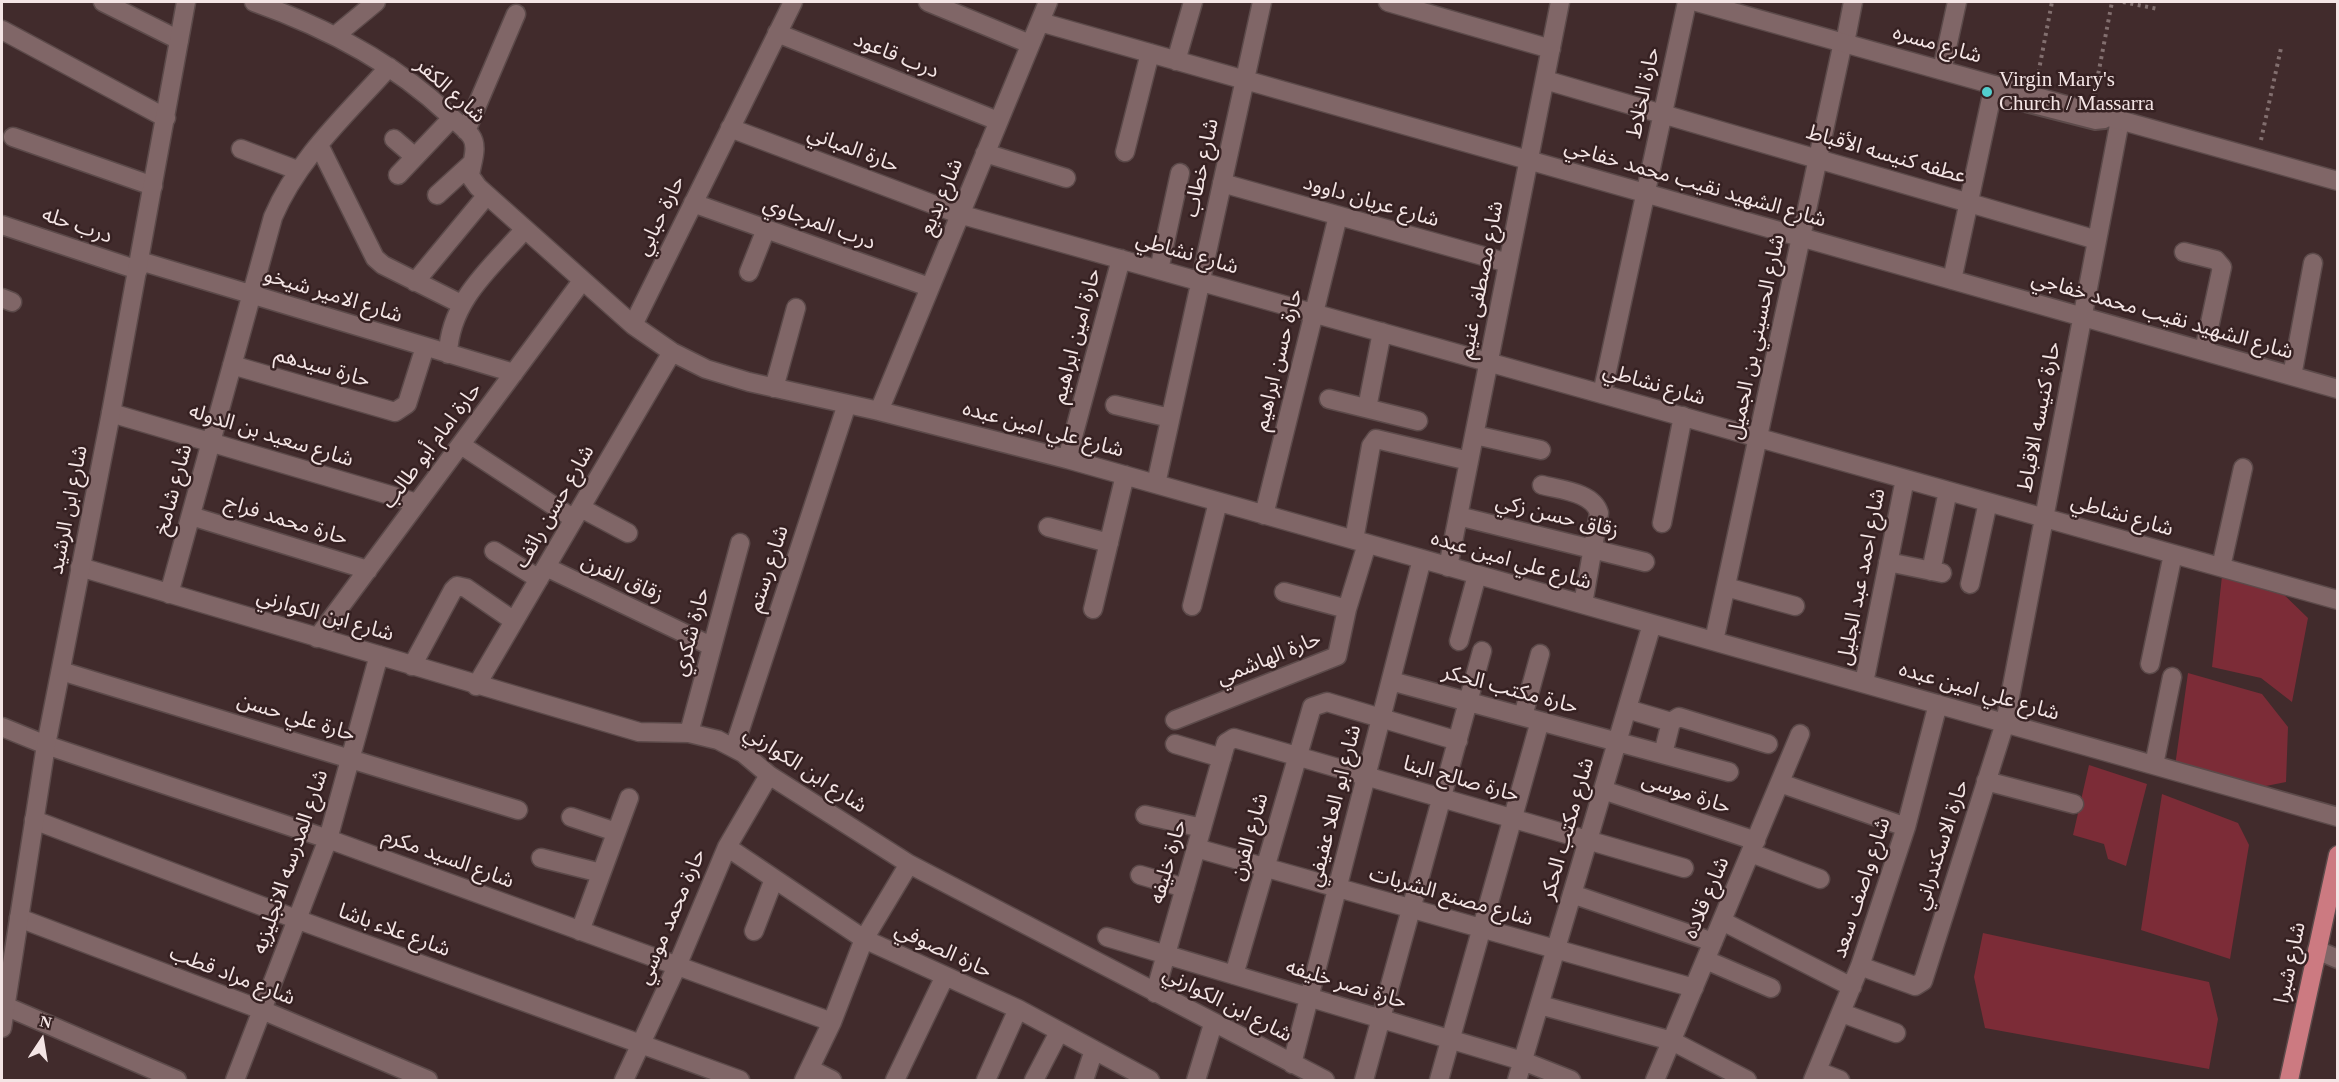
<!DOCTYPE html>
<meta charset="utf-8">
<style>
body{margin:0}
#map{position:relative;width:2339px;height:1082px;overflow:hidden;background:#412b2c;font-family:"Times New Roman",serif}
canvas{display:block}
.frame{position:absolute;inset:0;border:3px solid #f4e5e5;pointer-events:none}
.north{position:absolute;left:12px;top:1010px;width:60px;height:60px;-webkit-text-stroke:4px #362122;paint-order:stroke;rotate:12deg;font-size:16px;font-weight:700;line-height:24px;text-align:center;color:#f4e5e5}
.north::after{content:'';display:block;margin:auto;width:21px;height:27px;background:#f4e5e5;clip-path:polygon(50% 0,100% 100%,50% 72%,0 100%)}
</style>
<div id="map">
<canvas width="2339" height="1082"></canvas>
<div class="frame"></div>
<div class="north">N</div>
</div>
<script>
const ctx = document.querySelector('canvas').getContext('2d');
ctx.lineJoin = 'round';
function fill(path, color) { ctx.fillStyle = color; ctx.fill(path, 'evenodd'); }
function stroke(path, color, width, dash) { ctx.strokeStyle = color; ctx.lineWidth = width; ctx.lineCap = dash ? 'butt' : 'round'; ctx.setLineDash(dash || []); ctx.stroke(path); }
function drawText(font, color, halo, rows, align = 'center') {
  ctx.font = font + ' "Times New Roman","Noto Sans Arabic",serif'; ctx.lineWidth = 5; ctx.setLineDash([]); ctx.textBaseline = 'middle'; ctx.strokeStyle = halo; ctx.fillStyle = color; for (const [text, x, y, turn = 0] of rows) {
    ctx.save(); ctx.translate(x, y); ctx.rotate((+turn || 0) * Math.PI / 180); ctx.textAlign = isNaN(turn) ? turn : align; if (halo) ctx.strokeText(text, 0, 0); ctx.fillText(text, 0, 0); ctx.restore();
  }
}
fill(new Path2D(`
 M 2222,576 L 2277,588 L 2308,618 L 2292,702 L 2261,678 L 2212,667 Z
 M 2188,673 L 2262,694 L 2288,727 L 2286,782 L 2256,788 L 2175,766 Z
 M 2089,765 L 2147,784 L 2126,866 L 2108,859 L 2104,844 L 2073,835 Z
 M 2162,794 L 2238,823 L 2249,845 L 2230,959 L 2141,930 Z
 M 1983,933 L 2209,982 L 2218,1019 L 2209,1069 L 1985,1028 L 1974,977 Z`), '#7c2c37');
const lane = new Path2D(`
 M 2000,86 L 2002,95 L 2009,102 L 2095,124 L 2105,123 L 2111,118`);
const street = new Path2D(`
 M 103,2 L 179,40
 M 254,2 C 325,27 392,61 448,114 C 455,121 465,128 471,136 C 479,147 471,164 470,176 L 478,187 L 633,325 L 672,352 L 706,369 L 749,382 L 879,411 L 1067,459 L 2338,817
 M 928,2 L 1030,44
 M 1388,2 L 1551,49
 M 1040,22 L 2338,389
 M 2,30 L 166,118
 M 777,33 L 998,121
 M 336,35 L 376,2
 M 1845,43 L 1853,2
 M 1176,61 L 1193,2
 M 1942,70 L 1957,2
 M 1545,80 L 2097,240
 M 730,128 L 959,214 L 2338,600
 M 466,131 L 516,14
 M 13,137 L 153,186
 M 394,139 L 415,157
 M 319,145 L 375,258 L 383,265 L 461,304
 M 241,149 L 297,170
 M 1125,152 L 1150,53
 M 985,153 L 1066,178
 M 398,175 L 452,118
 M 1222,183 L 1508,263
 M 437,195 L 472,163
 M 693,203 L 929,287
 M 2,225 L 138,270
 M 2184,252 L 2216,260 L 2222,267 L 2204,351
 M 140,261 L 514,373
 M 1159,270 L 1180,173
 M 749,272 L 766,229
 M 1952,280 L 1994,85
 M 415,282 L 487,195
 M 2,298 L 12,302
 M 633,325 L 793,2
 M 448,354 C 450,300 491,268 525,229
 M 232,365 L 395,412 L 407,404 L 425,347
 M 2292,376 L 2313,263
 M 774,388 L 796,308
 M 1602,394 L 1687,2
 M 1329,399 L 1418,421
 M 1115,405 L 1170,418
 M 1367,408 L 1382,332
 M 879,411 L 1048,2
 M 111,413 L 417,503
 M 1475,435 L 1541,450
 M 461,445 L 574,519
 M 1067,459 L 1121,259
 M 1156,484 L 1262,2
 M 1542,485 C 1560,490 1593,492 1599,513 L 1583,604
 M 581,508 L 628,533
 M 1264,515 L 1338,216
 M 191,516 L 368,570
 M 1458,516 L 1645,562
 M 1662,523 L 1683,416
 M 1048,527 L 1109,543
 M 1354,540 L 1371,446 L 1376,439 L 1469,461
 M 494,551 L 539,579
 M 1888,562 L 1942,573
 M 80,567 L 639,732 L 689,733 L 718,740 L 743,753 L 769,775 L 909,864 L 1325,1080
 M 546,567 L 711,646
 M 1448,567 L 1560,2
 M 2221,567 L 2243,468
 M 1931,571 L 1948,491
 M 1970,584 L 1988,502
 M 1726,587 L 1795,606
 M 1284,592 L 1347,609
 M 169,594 L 273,217 C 298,158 347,114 389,67
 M 1192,606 L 1218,502
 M 1093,609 L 1125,475
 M 317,638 L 582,281
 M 1459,641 L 1477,575
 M 1714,641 L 1843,42
 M 2150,664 L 2173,554
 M 412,666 L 453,590 L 457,586 L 466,588 L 514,621
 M 61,671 L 518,810
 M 1391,681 L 1729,772
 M 1864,683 L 1905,479
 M 476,686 L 672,352
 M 1627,709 L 1671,722
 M 1523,716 L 1540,654
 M 1175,720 L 1337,656 L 1347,609 L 1367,544
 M 2,727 L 46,745 L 328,839 L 832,1022
 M 689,733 L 740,543
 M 1175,744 L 1222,758
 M 734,748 L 847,404
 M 1663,754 L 1671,722 L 1679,717 L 1768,744
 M 2154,765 L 2172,677
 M 1986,781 L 2074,804
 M 1780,783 L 1906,827
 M 1603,790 L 1756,841
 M 1145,815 L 1202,828
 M 571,817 L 616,832
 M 34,820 L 296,919 L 740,1080
 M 727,847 L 864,939 L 1018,1009 L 1150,1080
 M 1196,848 L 1694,988
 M 1751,853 L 1820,879
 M 541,858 L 601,873
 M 1140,875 L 1185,888
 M 1572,894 L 1713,942
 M 19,918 L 262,1010 L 428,1080
 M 1722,921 L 1852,987
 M 580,931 L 629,798
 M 754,931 L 774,879
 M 1107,937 L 1523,1061 L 1571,1080
 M 2317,950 L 2338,959
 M 1706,960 L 1771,988
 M 1860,966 L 1915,986 L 1923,981 L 2005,723 L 2120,120
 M 1234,975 L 1312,707 L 1327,702 L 1458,741
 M 1155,993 L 1226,743 L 1234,738 L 1684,868
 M 1540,1005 L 1672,1041 L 1747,1080
 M 5,1006 L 177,1080
 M 1842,1013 L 1896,1033
 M 1292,1064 L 1422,559
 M 810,1069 L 832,1080
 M 1817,1071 L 1840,1080
 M 235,1080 L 328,839 L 379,655
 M 624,1080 L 677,966 L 727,847 L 769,775
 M 804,1080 L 832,1022 L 864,939 L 909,864
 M 895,1080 L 945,976
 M 986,1080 L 1018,1009
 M 1034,1080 L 1059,1032
 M 1084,1080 L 1094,1050
 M 1196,1080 L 1213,1024
 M 1364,1080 L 1482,651
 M 1439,1080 L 1540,721
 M 1517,1080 L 1652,624
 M 1655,1080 L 1800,734
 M 1813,1080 L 1860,966 L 1906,827 L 1938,704`);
const secondary = new Path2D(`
 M 1697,2 L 2338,181
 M 2,1028 L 46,745 L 111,413 L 186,2`);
const primary = new Path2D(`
 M 2289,1080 L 2338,855`);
stroke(lane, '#5c4a4a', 14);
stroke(street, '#5c4a4a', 21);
stroke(secondary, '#5c4a4a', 21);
stroke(primary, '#5c4a4a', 21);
stroke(new Path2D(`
 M 2123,2 L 2158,9
 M 2037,80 L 2052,2
 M 2094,96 L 2112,2
 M 2261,140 L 2281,48`), '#826f6f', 4, [3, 4.5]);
stroke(lane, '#806667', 10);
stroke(street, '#806667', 18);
stroke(secondary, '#806667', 18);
stroke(primary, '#cc7a81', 18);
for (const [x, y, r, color] of [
 [1987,92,6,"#52cdcd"]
]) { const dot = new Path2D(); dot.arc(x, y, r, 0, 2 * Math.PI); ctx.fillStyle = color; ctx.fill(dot); stroke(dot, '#362122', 2); }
drawText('21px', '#f4e5e5', '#362122', [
 ["شارع مسره",1937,45,16],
 ["درب قاعود",896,56,22],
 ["شارع الكفر",450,91,42],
 ["حارة الخلاط",1644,93,-78],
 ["حارة المباني",853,150,21],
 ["عطفه كنيسه الأقباط",1886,155,16],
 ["شارع خطاب",1202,168,-78],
 ["شارع الشهيد نقيب محمد خفاجي",1695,184,16],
 ["شارع بديع",942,197,-67],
 ["شارع عريان داوود",1371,202,16],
 ["حارة حبابي",661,216,-64],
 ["درب المرجاوي",819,224,20],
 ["درب حله",77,226,19],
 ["شارع نشاطي",1187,254,16],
 ["شارع مصطفى غنيم",1482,280,-79],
 ["شارع الامير شيخو",333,296,17],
 ["شارع الشهيد نقيب محمد خفاجي",2162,316,16],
 ["حارة امين ابراهيم",1077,336,-75],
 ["شارع الحسيني بن الجميل",1757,337,-78],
 ["حارة حسن ابراهيم",1279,360,-76],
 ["حارة سيدهم",322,368,16],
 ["شارع نشاطي",1654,385,16],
 ["حارة كنيسه الاقباط",2040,417,-79],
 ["شارع علي امين عبده",1043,430,15],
 ["شارع سعيد بن الدوله",271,436,17],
 ["حارة امام أبو طالب",432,446,-53],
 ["شارع شامخ",174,490,-75],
 ["شارع حسن رائف",555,507,-60],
 ["شارع ابن الرشيد",69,510,-79],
 ["شارع نشاطي",2122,516,16],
 ["زقاق حسن زكي",1557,517,14],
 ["حارة محمد فراج",286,521,17],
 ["شارع علي امين عبده",1511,561,16],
 ["شارع رستم",769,569,-72],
 ["شارع احمد عبد الجليل",1862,577,-79],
 ["زقاق الفرن",622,579,25],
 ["شارع ابن الكوارني",325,616,16],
 ["حارة شكري",692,632,-75],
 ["حارة الهاشمي",1269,659,-22],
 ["حارة مكتب الحكر",1510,690,15],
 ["شارع علي امين عبده",1979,692,16],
 ["حارة علي حسن",296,718,17],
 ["شارع ابن الكوارني",805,770,33],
 ["حارة صالح البنا",1461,780,16],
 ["حارة موسى",1686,794,18],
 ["شارع ابو العلا عفيفي",1335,806,-76],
 ["شارع مكتب الحكر",1568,829,-74],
 ["شارع الفرن",1250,837,-74],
 ["حارة الاسكندراني",1942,845,-72],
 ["شارع السيد مكرم",448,859,20],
 ["شارع المدرسه الانجليزيه",291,862,-71],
 ["حارة خليفه",1169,862,-74],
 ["شارع واصف سعد",1862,888,-72],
 ["شارع مصنع الشربات",1451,897,16],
 ["شارع قلاده",1707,898,-67],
 ["حارة محمد موسي",672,917,-67],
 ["شارع علاء باشا",394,931,20],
 ["حارة الصوفي",943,951,25],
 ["شارع شبرا",2291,963,-78],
 ["شارع مراد قطب",232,976,21],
 ["حارة نصر خليفه",1346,985,17],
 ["شارع ابن الكوارني",1227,1005,27]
]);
drawText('21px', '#f4e5e5', '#362122', [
 ["Virgin Mary's",1999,80],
 ["Church / Massarra",1999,104]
], 'left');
</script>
